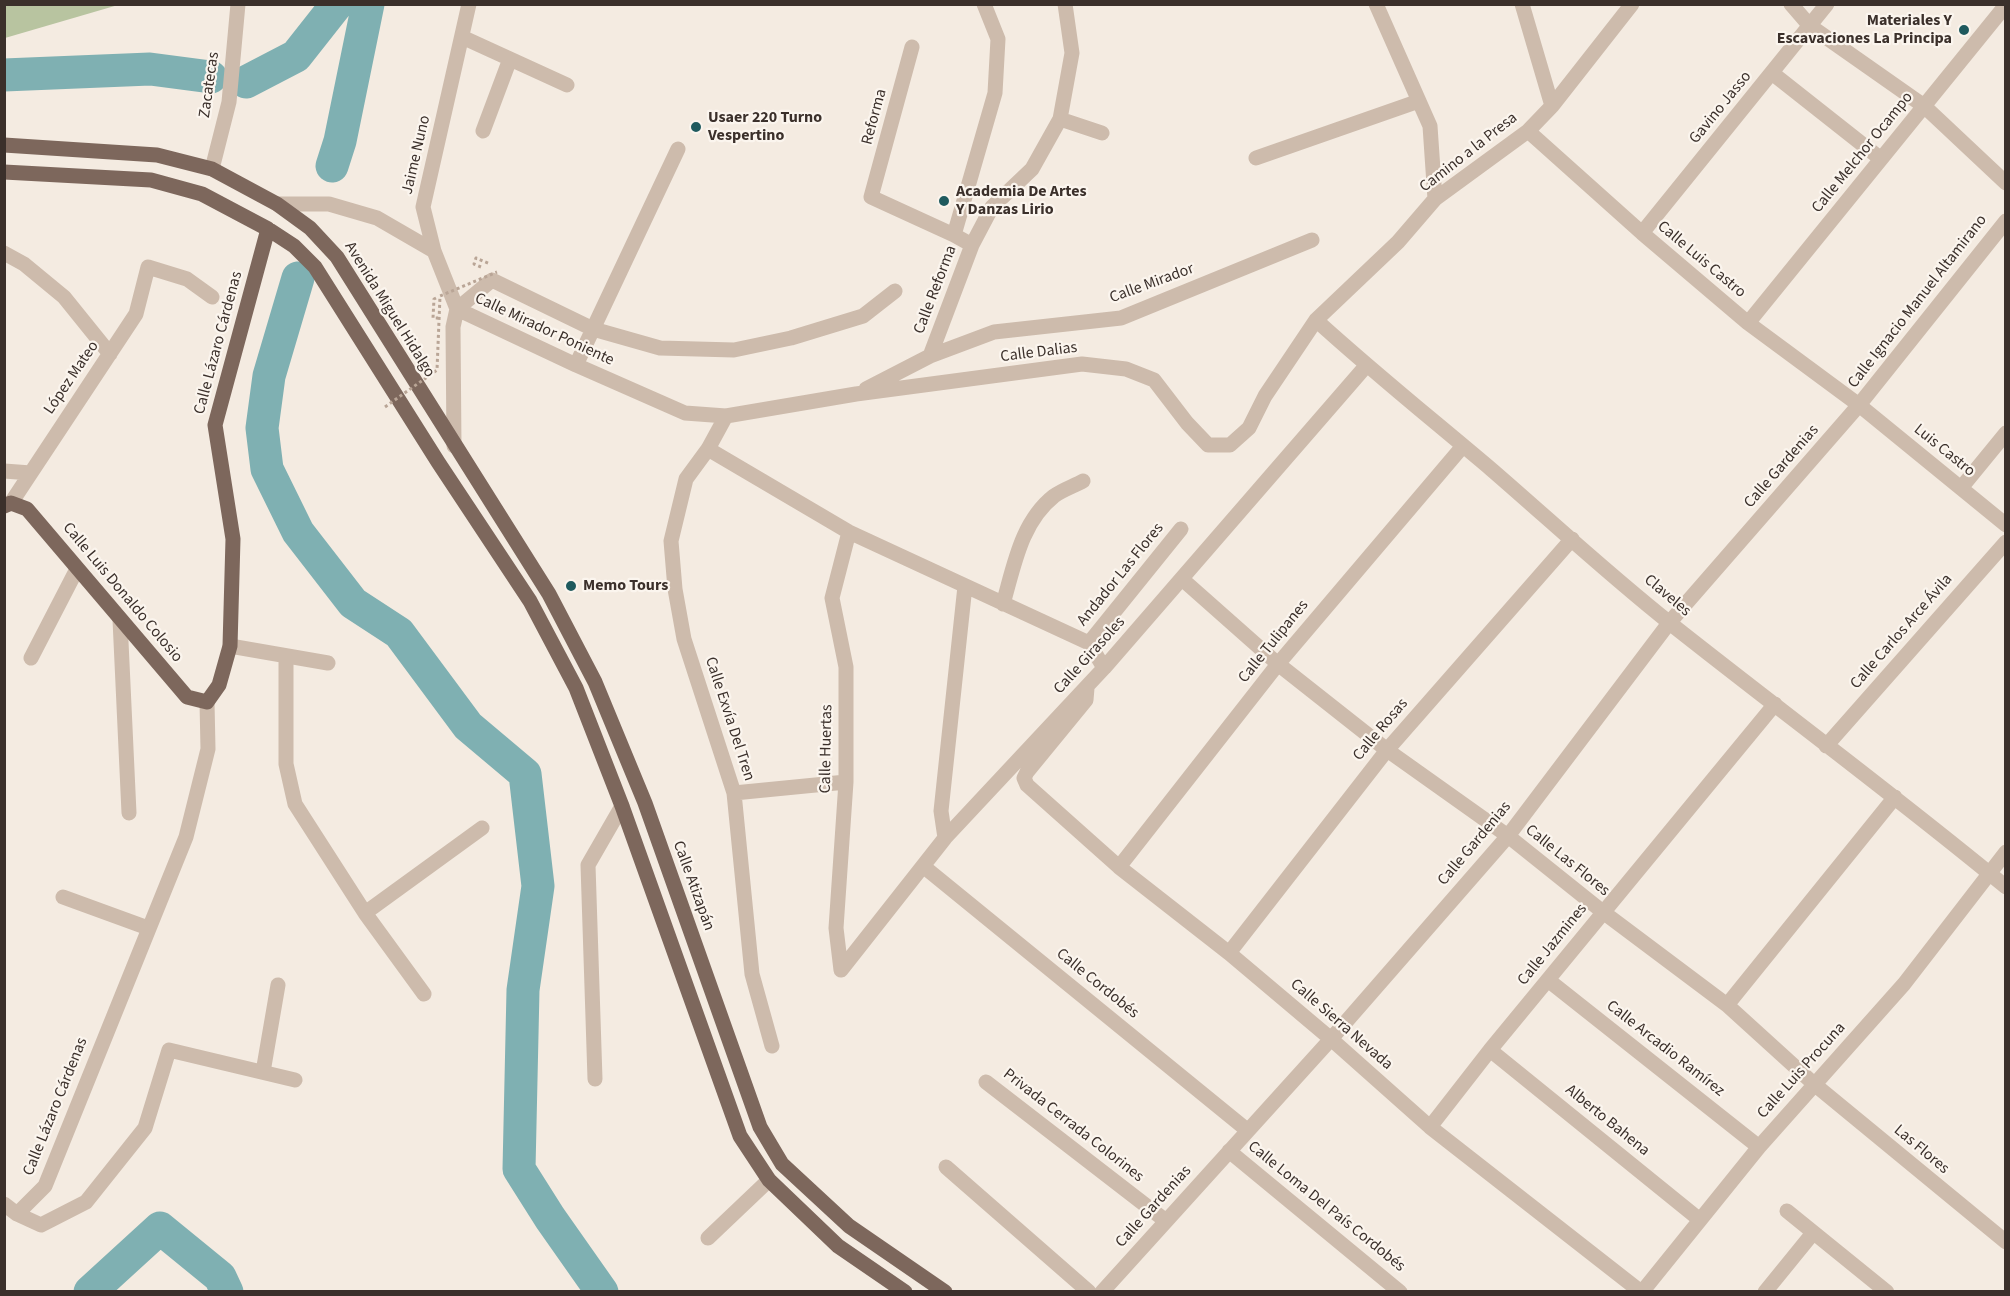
<!DOCTYPE html>
<meta charset="utf-8">
<style>
body{margin:0}
#map{position:relative;width:2010px;height:1296px;overflow:hidden;background:#f4ebe1;font-family:"Source Sans 3",sans-serif}
canvas{display:block}
.frame{position:absolute;inset:0;border:6px solid #3b302b;pointer-events:none}
</style>
<div id="map">
<canvas width="2010" height="1296"></canvas>
<div class="frame"></div>
</div>
<script>
const ctx = document.querySelector('canvas').getContext('2d');
ctx.lineJoin = 'round';
function fill(path, color) { ctx.fillStyle = color; ctx.fill(path, 'evenodd'); }
function stroke(path, color, width, dash) { ctx.strokeStyle = color; ctx.lineWidth = width; ctx.lineCap = dash ? 'butt' : 'round'; ctx.setLineDash(dash || []); ctx.stroke(path); }
function drawText(font, color, halo, rows, align = 'center') {
  ctx.font = font + ' "Source Sans 3",sans-serif'; ctx.lineWidth = 4.5; ctx.setLineDash([]); ctx.textBaseline = 'middle'; ctx.strokeStyle = halo; ctx.fillStyle = color; for (const [text, x, y, turn = 0] of rows) {
    ctx.save(); ctx.translate(x, y); ctx.rotate((+turn || 0) * Math.PI / 180); ctx.textAlign = isNaN(turn) ? turn : align; if (halo) ctx.strokeText(text, 0, 0); ctx.fillText(text, 0, 0); ctx.restore();
  }
}
fill(new Path2D(`
 M 5,4 L 118,4 L 118,5 L 5,38 Z`), '#b8c4a0');
stroke(new Path2D(`
 M 4,75 L 150,69 L 211,77
 M 246,82 L 296,56 L 337,4
 M 332,166 L 340,141 L 368,4
 M 298,278 L 269,376 L 262,428 L 267,469 L 298,532 L 353,603 L 399,633 L 468,726 L 525,774 L 538,886 L 523,990 L 519,1169 L 550,1218 L 602,1292
 M 90,1292 L 160,1228 L 220,1277 L 227,1292`), '#7fb0b2', 33);
stroke(new Path2D(`
 M 481,267 L 474,264 L 476,258 L 490,264
 M 436,298 L 434,299 L 433,318 L 438,318`), '#b9a596', 3, [3, 3]);
stroke(new Path2D(`
 M 1376,4 L 1430,126 L 1435,199
 M 1522,4 L 1552,106
 M 1791,4 L 1810,26 L 1924,106 L 2006,183
 M 462,37 L 567,85
 M 912,47 L 871,197 L 954,235 L 972,245
 M 1772,73 L 1881,159
 M 1060,119 L 1102,133
 M 483,131 L 510,59
 M 1528,131 L 1642,233 L 1748,323 L 1859,405 L 2006,525
 M 1256,158 L 1419,101
 M 212,169 L 229,102 L 238,4
 M 277,204 L 329,204 L 377,218 L 434,251
 M 1642,233 L 1827,4
 M 954,235 L 995,93 L 998,39 L 984,4
 M 4,253 L 24,264 L 64,297 L 110,354
 M 457,309 L 576,365 L 685,413 L 726,416 L 856,394 L 1082,364 L 1126,369 L 1154,380 L 1187,423 L 1208,445 L 1230,445 L 1249,428 L 1265,396 L 1316,320 L 1398,242 L 1435,199 L 1528,131 L 1552,106 L 1632,4
 M 457,309 L 492,280 L 593,329 L 660,348 L 734,350 L 791,338 L 863,316 L 895,291
 M 457,309 L 434,251 L 423,207 L 469,4
 M 1316,320 C 1373,372 1433,420 1492,470 C 1551,521 1609,575 1671,624 C 1782,712 1896,796 2006,887
 M 1748,323 L 2006,5
 M 930,356 L 972,245 L 992,207 L 1032,169 L 1060,119 L 1072,53 L 1065,4
 M 576,365 L 678,149
 M 866,389 L 930,356 L 994,332 L 1121,318 L 1312,240
 M 726,416 L 708,449 L 686,479 L 671,541 L 675,589 L 684,639 L 734,793 L 752,974 L 772,1046
 M 454,446 L 453,327 L 457,309
 M 708,449 L 849,532 L 1089,643 L 1104,668
 M 4,471 L 31,473
 M 1961,488 L 2006,433
 M 11,503 L 136,314 L 148,267 L 187,279 L 212,297
 M 1182,579 L 1278,664 L 1387,750 L 1508,836 L 1603,912 L 1727,1005 L 1814,1084 L 2006,1242
 M 1003,604 C 1014,566 1021,522 1054,496 C 1062,490 1074,486 1083,481
 M 120,620 L 129,813
 M 1089,643 L 1181,529
 M 230,646 L 328,663
 M 286,656 L 286,764 L 295,804 L 365,913 L 424,994
 M 31,658 L 77,569
 M 1087,688 L 1086,700 L 1027,772 L 1024,778 L 1027,785 L 1119,867 L 1229,953 L 1331,1039 L 1430,1127 L 1641,1292
 M 1826,746 L 2006,542
 M 734,793 L 846,782
 M 945,838 L 941,811 L 965,586
 M 923,866 L 1247,1130
 M 1119,867 L 1278,664 L 1463,446
 M 63,897 L 148,928
 M 365,913 L 482,828
 M 1229,953 L 1387,750 L 1572,539
 M 841,970 L 945,838 L 1104,668 L 1366,366
 M 841,970 L 836,928 L 846,782 L 846,667 L 832,598 L 849,532
 M 1548,980 L 1759,1147
 M 1727,1005 L 1895,797
 M 1490,1050 L 1700,1220
 M 263,1072 L 278,985
 M 595,1079 L 588,865 L 622,806
 M 986,1082 L 1166,1221
 M 1430,1127 L 1490,1050 L 1775,704
 M 1229,1151 L 1400,1292
 M 946,1167 L 1089,1292
 M 4,1204 L 17,1214 L 41,1225 L 86,1202 L 145,1128 L 169,1050 L 295,1080
 M 1787,1211 L 1887,1292
 M 17,1214 L 45,1186 L 186,837 L 208,749 L 207,702
 M 708,1238 L 769,1180
 M 1102,1292 L 1331,1039 L 1508,836 L 1669,623 L 1859,405 L 2006,221
 M 1642,1292 L 1759,1147 L 1904,984 L 2006,852
 M 1765,1292 L 1813,1233`), '#cdbbac', 15);
stroke(new Path2D(`
 M 4,145 L 157,155 L 212,169 L 277,204 L 310,228 L 337,257 L 549,594 L 595,682 L 645,803 L 760,1127 L 782,1164 L 849,1226 L 945,1292
 M 4,172 L 151,180 L 202,194 L 268,229 L 294,246 L 315,267 L 438,462 L 530,601 L 576,688 L 622,806 L 740,1136 L 769,1180 L 838,1246 L 905,1292
 M 4,506 L 11,503 L 27,509 L 187,697 L 207,702 L 219,685 L 230,646 L 233,539 L 215,425 L 268,229`), '#7d675c', 15);
stroke(new Path2D(`
 M 385,407 L 437,370 L 440,296 L 497,272`), '#b9a596', 3, [3, 3]);
for (const [x, y, r, color] of [
 [1964,30,6,"#1f5a5e"],
 [696,127,6,"#1f5a5e"],
 [944,201,6,"#1f5a5e"],
 [571,586,6,"#1f5a5e"]
]) { const dot = new Path2D(); dot.arc(x, y, r, 0, 2 * Math.PI); ctx.fillStyle = color; ctx.fill(dot); stroke(dot, '#fbf5ee', 2); }
drawText('bold 16px', '#3b302b', '#fbf5ee', [
 ["Materiales Y",1952,21,"right"],
 ["Escavaciones La Principa",1952,39,"right"],
 ["Usaer 220 Turno",708,118],
 ["Vespertino",708,136],
 ["Academia De Artes",956,192],
 ["Y Danzas Lirio",956,210],
 ["Memo Tours",583,586]
], 'left');
drawText('16px', '#3b302b', '#fbf5ee', [
 ["Zacatecas",210,85,-82],
 ["Gavino Jasso",1721,108,-51],
 ["Reforma",875,117,-75],
 ["Camino a la Presa",1469,153,-38],
 ["Calle Melchor Ocampo",1863,153,-51],
 ["Jaime Nuno",417,155,-77],
 ["Calle Luis Castro",1701,260,40],
 ["Calle Mirador",1152,284,-20],
 ["Calle Reforma",936,290,-69],
 ["Calle Ignacio Manuel Altamirano",1918,302,-52],
 ["Avenida Miguel Hidalgo",389,310,58],
 ["Calle Mirador Poniente",544,330,25],
 ["Calle Lázaro Cárdenas",219,343,-75],
 ["Calle Dalias",1039,353,-7],
 ["López Mateo",72,378,-56],
 ["Luis Castro",1944,451,39],
 ["Calle Gardenias",1782,467,-49],
 ["Andador Las Flores",1121,575,-51],
 ["Calle Luis Donaldo Colosio",122,593,50],
 ["Claveles",1667,596,40],
 ["Calle Carlos Arce Ávila",1902,632,-49],
 ["Calle Tulipanes",1274,642,-51],
 ["Calle Girasoles",1090,656,-48],
 ["Calle Exvía Del Tren",729,719,72],
 ["Calle Rosas",1381,730,-50],
 ["Calle Huertas",827,749,-89],
 ["Calle Gardenias",1475,844,-50],
 ["Calle Las Flores",1567,861,39],
 ["Calle Atizapán",693,886,70],
 ["Calle Jazmines",1553,945,-51],
 ["Calle Cordobés",1097,984,39],
 ["Calle Sierra Nevada",1341,1025,41],
 ["Calle Arcadio Ramírez",1665,1049,38],
 ["Calle Luis Procuna",1802,1071,-48],
 ["Calle Lázaro Cárdenas",56,1107,-68],
 ["Alberto Bahena",1607,1121,39],
 ["Privada Cerrada Colorines",1073,1126,38],
 ["Las Flores",1921,1150,40],
 ["Calle Gardenias",1154,1207,-48],
 ["Calle Loma Del País Cordobés",1326,1207,39]
]);
</script>
